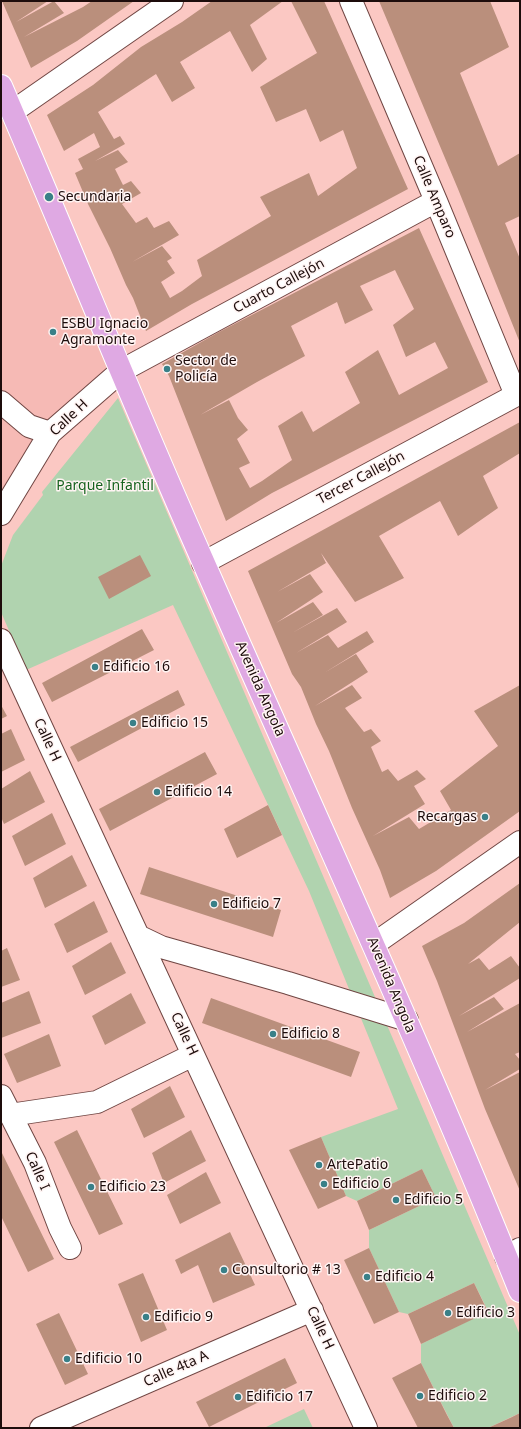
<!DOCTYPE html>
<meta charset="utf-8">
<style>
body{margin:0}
#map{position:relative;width:521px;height:1429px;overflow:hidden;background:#fbc8c3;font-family:"Noto Sans",sans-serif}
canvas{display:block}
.frame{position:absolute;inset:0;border:2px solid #1d0c0b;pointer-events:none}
</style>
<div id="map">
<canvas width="521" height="1429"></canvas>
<div class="frame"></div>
</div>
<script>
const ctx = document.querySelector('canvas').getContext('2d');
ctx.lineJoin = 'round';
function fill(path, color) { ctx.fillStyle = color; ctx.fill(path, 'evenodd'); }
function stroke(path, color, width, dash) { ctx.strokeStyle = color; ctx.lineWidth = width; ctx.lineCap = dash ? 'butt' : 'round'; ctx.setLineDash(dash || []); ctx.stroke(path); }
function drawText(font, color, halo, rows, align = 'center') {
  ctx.font = font + ' "Noto Sans",sans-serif'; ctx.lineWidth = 3; ctx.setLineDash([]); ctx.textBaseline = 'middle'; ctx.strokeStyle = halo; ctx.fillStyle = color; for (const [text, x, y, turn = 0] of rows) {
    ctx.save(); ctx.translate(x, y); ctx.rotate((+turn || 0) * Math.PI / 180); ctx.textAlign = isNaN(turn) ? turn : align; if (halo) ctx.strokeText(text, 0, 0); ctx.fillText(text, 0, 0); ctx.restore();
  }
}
fill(new Path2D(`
 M 1,82 L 121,371 L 50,433 L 1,513 Z`), '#f6bab5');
fill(new Path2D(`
 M 118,398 L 520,1335 L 520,1413 L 488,1428 L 454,1428 L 421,1363 L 421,1344 L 488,1311 L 474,1283 L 408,1314 L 399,1312 L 369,1248 L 369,1230 L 436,1198 L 422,1169 L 357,1201 L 346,1196 L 321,1137 L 398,1109 L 309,891 L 173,605 L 26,670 L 1,612 L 1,566 L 13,535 L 43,495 L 42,492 Z
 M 304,1409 L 313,1428 L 264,1428 Z`), '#b0d3af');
fill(new Path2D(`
 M 2,1 L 48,1 L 16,22 L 54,1 L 64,13 L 24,37 L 83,7 L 92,1 L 134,1 L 77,41 L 31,68 Z
 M 212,1 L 283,1 L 250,25 L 267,59 L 252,72 L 230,31 L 180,62 L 195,88 L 172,102 L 156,74 L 98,112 L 114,139 L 120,136 L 125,144 L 95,161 L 118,150 L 128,162 L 115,169 L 123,185 L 131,181 L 141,193 L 122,204 L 136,223 L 147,217 L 154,228 L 169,221 L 179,235 L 132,262 L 162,246 L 172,258 L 167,261 L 175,273 L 161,282 L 170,298 L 182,291 L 202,276 L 197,260 L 271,216 L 260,197 L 309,173 L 318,196 L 357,168 L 343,130 L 320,142 L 306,109 L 276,122 L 260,87 L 317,53 L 291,1 L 324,1 L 408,189 L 192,304 L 146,331 L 133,298 L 126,285 L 110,248 L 88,204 L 75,173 L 83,169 L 78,159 L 100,147 L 94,133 L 64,151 L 47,115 L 93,85 L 141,47 L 182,22 Z
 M 379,1 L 490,1 L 509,47 L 460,73 L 498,166 L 520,153 L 520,216 L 505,223 L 520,259 L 520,343 L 458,189 Z
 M 419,228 L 488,382 L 272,493 L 226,521 L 169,376 L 162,364 L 219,332 ZM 395,270 L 414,309 L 393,325 L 406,357 L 435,342 L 448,368 L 399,395 L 378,350 L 345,372 L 360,403 L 313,432 L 302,411 L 278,426 L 292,460 L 262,481 L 250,488 L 239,468 L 250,463 L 237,439 L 248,430 L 238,418 L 229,400 L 200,415 L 257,382 L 305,356 L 291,326 L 337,302 L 345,324 L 373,310 L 360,286 Z
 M 520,422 L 520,453 L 483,476 L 498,508 L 458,536 L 440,501 L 379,536 L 404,578 L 355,602 L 321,553 L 326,563 L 277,592 L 310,574 L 323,592 L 276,623 L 313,602 L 323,615 L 292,633 L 337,608 L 347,622 L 296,653 L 328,635 L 338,648 L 367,631 L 374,642 L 324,673 L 356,654 L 368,672 L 315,706 L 352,685 L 362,698 L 345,708 L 364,732 L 371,729 L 381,741 L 371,747 L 382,772 L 388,769 L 398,781 L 417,770 L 426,779 L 414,786 L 425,804 L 373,836 L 409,817 L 419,829 L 451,810 L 440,791 L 498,746 L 474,711 L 520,685 L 520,811 L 436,871 L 390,898 L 380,870 L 352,808 L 329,751 L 316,724 L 301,687 L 292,674 L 248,571 Z
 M 140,555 L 151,576 L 109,599 L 98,577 Z
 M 142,629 L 154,650 L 52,702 L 42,683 Z
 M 178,690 L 185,705 L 78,762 L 70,747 Z
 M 1,705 L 7,716 L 1,719 Z
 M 11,729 L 25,760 L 1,772 L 1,734 Z
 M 205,752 L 217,774 L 110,831 L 99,809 Z
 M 30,771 L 45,802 L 4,824 L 1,817 L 1,789 Z
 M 268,805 L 282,835 L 237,858 L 224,829 Z
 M 52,813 L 66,844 L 25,866 L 12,836 Z
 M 72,855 L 87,886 L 45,908 L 33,878 Z
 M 149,867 L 281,910 L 273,937 L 140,894 Z
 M 520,883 L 520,922 L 468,964 L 479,958 L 489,970 L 511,956 L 520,968 L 520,978 L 459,1016 L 494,997 L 504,1009 L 467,1032 L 520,1003 L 520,1052 L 515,1054 L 520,1060 L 520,1069 L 485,1090 L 520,1072 L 520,1191 L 485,1109 L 437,981 L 422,946 L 464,923 Z
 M 94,901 L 108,932 L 67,953 L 54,924 Z
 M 111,942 L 126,973 L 85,995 L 72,966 Z
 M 7,948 L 20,980 L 1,987 L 1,951 Z
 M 29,991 L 41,1023 L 1,1038 L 1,1003 Z
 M 131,993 L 146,1023 L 105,1045 L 92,1016 Z
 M 211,998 L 360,1052 L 351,1077 L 202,1023 Z
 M 49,1034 L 61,1066 L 17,1083 L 4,1054 Z
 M 170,1086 L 185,1117 L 144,1138 L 131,1109 Z
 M 77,1130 L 123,1224 L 99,1235 L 54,1142 Z
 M 191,1130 L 206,1161 L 164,1183 L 152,1153 Z
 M 321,1137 L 346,1196 L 318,1209 L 289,1150 Z
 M 1,1151 L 54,1259 L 28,1272 L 1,1216 Z
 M 422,1169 L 436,1198 L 369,1230 L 357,1201 Z
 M 206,1172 L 221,1203 L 180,1224 L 167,1195 Z
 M 230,1232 L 255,1285 L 213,1303 L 198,1265 L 181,1274 L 175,1260 Z
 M 369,1248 L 399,1312 L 374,1324 L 344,1260 Z
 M 143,1273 L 167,1330 L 141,1342 L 118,1284 Z
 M 474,1283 L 488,1312 L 421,1344 L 408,1314 Z
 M 59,1313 L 88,1374 L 65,1385 L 36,1324 Z
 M 285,1358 L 297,1383 L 209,1427 L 196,1402 Z
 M 421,1363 L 447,1415 L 454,1428 L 418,1428 L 392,1378 Z
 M 520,1413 L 520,1428 L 488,1428 L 510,1418 Z`), '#ba8f7c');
const minor = new Path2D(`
 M 351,1 L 436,201 L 516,395
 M 12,112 L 172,1
 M 1,402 L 29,426 L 50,433
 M 1,514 L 50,433 L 121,371 L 436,201
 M 203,563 L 520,393
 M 1,640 L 366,1428
 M 138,936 L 161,947 L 288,983 L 407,1020
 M 374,944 L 520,842
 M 1,1096 L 35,1163 L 60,1228 L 70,1248
 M 10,1115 L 97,1102 L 193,1055
 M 506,1257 L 520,1249
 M 41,1428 L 312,1310`);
const major = new Path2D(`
 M 1,86 C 69,243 132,402 202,559 C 309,803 421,1044 520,1291`);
stroke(minor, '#704643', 24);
stroke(major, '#fff', 24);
stroke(minor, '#fff', 22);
stroke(major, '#dfa9e3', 22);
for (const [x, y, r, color] of [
 [49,197,5,"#398088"],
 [53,332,4,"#398088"],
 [167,369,4,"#398088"],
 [95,667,4,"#398088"],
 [133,723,4,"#398088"],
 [157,792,4,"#398088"],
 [485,817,4,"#398088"],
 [214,904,4,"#398088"],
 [273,1034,4,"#398088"],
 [319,1165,4,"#398088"],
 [324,1184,4,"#398088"],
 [91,1187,4,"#398088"],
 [396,1200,4,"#398088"],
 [224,1270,4,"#398088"],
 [367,1277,4,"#398088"],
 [448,1313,4,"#398088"],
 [146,1317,4,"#398088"],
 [67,1359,4,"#398088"],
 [420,1396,4,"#398088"],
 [238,1397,4,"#398088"]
]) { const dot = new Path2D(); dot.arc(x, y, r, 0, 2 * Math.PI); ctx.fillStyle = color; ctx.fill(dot); stroke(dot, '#fff4f3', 1.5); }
drawText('14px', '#1d0c0b', '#fff4f3', [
 ["Secundaria",58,197],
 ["ESBU Ignacio",61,324],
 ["Agramonte",61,340],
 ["Sector de",175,361],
 ["Policía",175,377],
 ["Edificio 16",103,667],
 ["Edificio 15",141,723],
 ["Edificio 14",165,792],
 ["Recargas",477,817,"right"],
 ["Edificio 7",222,904],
 ["Edificio 8",281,1034],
 ["ArtePatio",327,1165],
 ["Edificio 6",332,1184],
 ["Edificio 23",99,1187],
 ["Edificio 5",404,1200],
 ["Consultorio # 13",232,1270],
 ["Edificio 4",375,1277],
 ["Edificio 3",456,1313],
 ["Edificio 9",154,1317],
 ["Edificio 10",75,1359],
 ["Edificio 2",428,1396],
 ["Edificio 17",246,1397]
], 'left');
drawText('14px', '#1d0c0b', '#fff4f3', [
 ["Calle Amparo",434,197,67],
 ["Cuarto Callejón",279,286,-28],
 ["Calle H",69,418,-43],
 ["Tercer Callejón",361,478,-28],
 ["Avenida Angola",260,689,66],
 ["Calle H",47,740,65],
 ["Avenida Angola",391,985,67],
 ["Calle H",184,1034,65],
 ["Calle I",37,1171,66],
 ["Calle H",320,1328,65],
 ["Calle 4ta A",176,1369,-24]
]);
drawText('14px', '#17631f', '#fff4f3', [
 ["Parque Infantil",105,486]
]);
</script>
